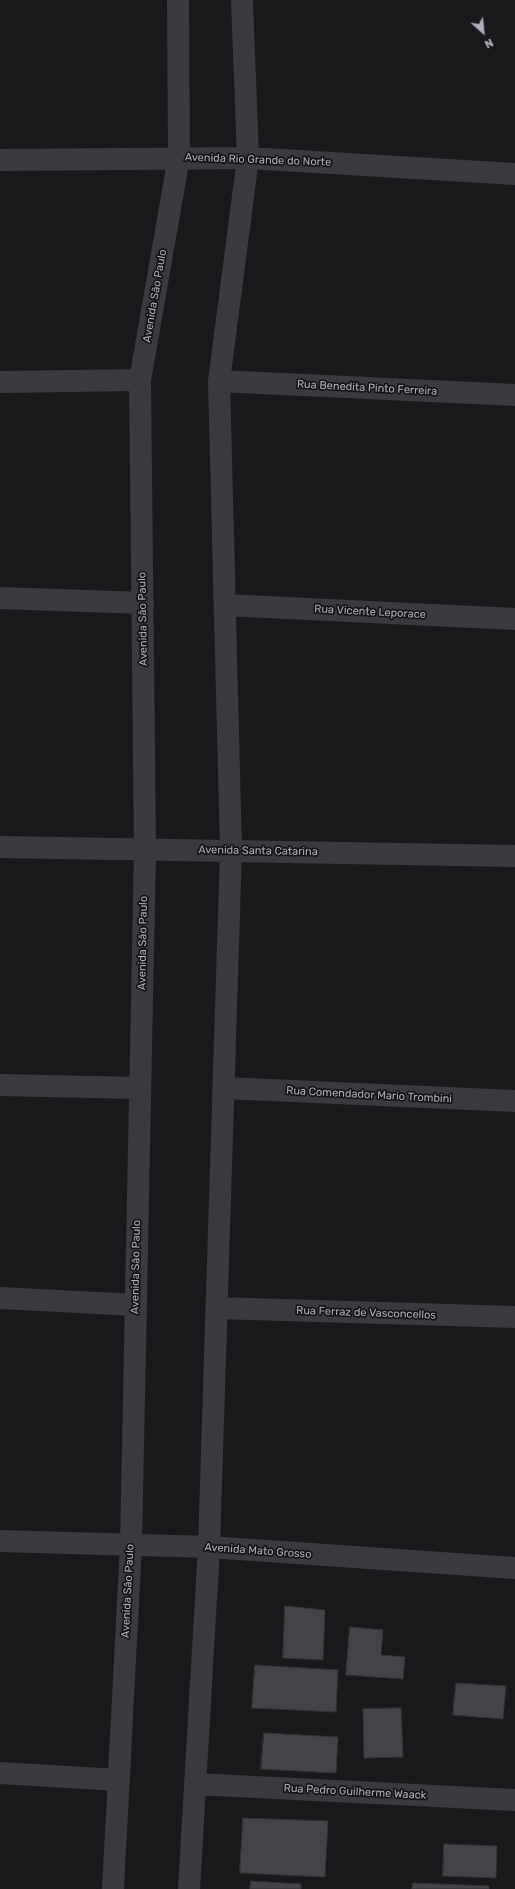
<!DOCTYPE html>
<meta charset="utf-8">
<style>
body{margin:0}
#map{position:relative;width:515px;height:1889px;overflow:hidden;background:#19191b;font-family:Rubik,sans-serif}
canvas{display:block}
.north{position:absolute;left:463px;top:12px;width:40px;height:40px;-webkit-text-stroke:3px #141416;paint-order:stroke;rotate:153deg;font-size:11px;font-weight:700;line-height:16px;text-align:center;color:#acb1bb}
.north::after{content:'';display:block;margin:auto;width:14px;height:18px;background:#acb1bb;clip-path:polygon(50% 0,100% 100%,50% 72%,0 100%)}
</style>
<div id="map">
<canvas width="515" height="1889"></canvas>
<div class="north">N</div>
</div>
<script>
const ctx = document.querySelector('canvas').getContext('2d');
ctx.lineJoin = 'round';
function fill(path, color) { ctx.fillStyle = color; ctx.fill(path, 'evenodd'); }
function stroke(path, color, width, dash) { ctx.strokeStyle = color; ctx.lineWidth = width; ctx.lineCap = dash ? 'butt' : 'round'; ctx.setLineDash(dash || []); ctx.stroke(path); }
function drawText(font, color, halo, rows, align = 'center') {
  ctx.font = font + ' Rubik,sans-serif'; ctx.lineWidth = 3.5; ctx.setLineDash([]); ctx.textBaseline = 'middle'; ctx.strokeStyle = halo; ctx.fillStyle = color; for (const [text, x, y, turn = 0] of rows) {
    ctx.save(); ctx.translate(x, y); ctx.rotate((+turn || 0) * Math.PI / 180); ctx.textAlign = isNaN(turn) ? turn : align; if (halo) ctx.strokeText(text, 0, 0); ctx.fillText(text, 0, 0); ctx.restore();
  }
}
const building = new Path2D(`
 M 285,1606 L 325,1610 L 323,1660 L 283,1658 Z
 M 350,1627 L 383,1630 L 381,1655 L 405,1657 L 403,1679 L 346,1675 Z
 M 255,1665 L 338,1670 L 336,1712 L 252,1708 Z
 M 456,1683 L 506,1686 L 503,1719 L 453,1715 Z
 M 401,1708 L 403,1757 L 364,1758 L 363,1709 Z
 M 264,1733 L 338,1737 L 336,1773 L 261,1769 Z
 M 243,1818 L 328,1821 L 325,1877 L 240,1873 Z
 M 444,1844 L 497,1846 L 496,1878 L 443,1876 Z
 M 251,1881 L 301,1884 L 301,1889 L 250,1889 Z
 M 413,1883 L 489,1886 L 489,1889 L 412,1889 Z`);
fill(building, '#434448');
stroke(building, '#333337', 1);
stroke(new Path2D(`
 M 0,160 L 248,158 L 515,174
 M 219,381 L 515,395
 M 0,382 L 140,380
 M 0,598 L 143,603
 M 225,605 L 515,619
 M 0,847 L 515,856
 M 0,1085 L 140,1088
 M 224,1088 L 515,1101
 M 0,1298 L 136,1305
 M 217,1308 L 515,1317
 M 0,1541 L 209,1547 L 515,1568
 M 0,1773 L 118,1780
 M 195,1784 L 515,1800
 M 113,1889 L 131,1545 L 145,850 L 140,380 L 179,157 L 178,0
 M 189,1889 L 209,1547 L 231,850 L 219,381 L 248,158 L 242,0`), '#3a3b40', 22);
drawText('11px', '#acb1bb', '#141416', [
 ["Avenida Rio Grande do Norte",258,160,2],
 ["Avenida São Paulo",155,296,-80],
 ["Rua Benedita Pinto Ferreira",367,388,3],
 ["Rua Vicente Leporace",370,612,3],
 ["Avenida São Paulo",143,619,-91],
 ["Avenida Santa Catarina",258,851,1],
 ["Avenida São Paulo",143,943,-89],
 ["Rua Comendador Mario Trombini",369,1095,3],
 ["Avenida São Paulo",136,1267,-89],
 ["Rua Ferraz de Vasconcellos",366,1313,2],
 ["Avenida Mato Grosso",258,1551,4],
 ["Avenida São Paulo",128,1591,-87],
 ["Rua Pedro Guilherme Waack",355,1792,3]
]);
</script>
